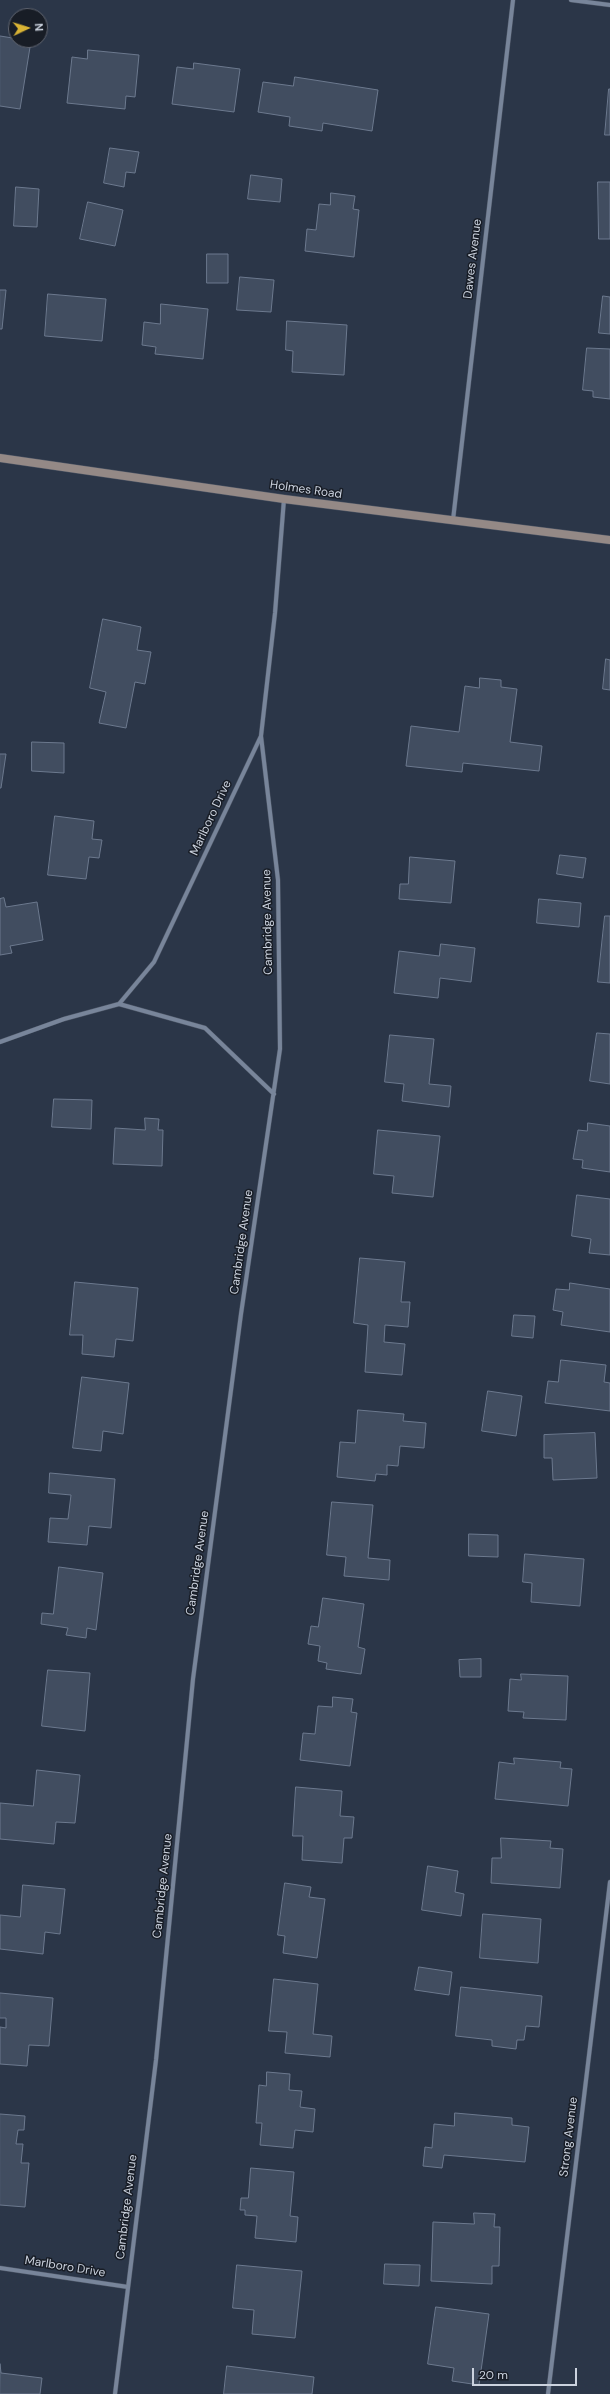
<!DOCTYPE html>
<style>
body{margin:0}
#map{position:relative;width:610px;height:2394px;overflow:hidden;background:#2b3648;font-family:"DM Sans",sans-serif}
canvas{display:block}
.north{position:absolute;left:8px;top:8px;width:40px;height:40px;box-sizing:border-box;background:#181d26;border:1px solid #606570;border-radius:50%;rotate:86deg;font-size:11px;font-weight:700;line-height:16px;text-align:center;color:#cbd2de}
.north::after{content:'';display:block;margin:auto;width:14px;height:18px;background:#d9b334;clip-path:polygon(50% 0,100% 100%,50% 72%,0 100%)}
.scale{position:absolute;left:472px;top:2368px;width:105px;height:18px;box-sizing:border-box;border:2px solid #cbd2de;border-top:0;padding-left:5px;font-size:12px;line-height:14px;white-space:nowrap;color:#cbd2de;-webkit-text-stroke:3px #181d26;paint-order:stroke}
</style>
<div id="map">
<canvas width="610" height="2394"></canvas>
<div class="north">N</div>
<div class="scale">20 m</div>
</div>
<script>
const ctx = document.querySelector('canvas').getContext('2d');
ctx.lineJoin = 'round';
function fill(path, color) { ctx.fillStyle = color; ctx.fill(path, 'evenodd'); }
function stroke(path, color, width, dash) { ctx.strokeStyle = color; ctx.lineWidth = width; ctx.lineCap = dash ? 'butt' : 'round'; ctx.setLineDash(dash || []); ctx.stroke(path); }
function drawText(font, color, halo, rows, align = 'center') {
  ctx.font = font + ' "DM Sans",sans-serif'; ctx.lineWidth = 3; ctx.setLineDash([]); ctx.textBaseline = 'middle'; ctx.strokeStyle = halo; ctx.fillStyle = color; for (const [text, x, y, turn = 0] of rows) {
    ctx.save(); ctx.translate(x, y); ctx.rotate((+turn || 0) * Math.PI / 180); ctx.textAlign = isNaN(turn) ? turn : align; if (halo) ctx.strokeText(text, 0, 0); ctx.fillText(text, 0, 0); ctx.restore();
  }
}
const building = new Path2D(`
 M 0,36 L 31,41 L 20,109 L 0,106 Z
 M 88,50 L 139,55 L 135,97 L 126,96 L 125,109 L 67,103 L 72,57 L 87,59 Z
 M 194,63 L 240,69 L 234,112 L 172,104 L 177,67 L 193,69 Z
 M 295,77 L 378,90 L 372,131 L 323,123 L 322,131 L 289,126 L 290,117 L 258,112 L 263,82 L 293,86 Z
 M 609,89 L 610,89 L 610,135 L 605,135 Z
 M 110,148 L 139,152 L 135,173 L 126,172 L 124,187 L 104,183 Z
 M 251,175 L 282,179 L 280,202 L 248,199 Z
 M 598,182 L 610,182 L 610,239 L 599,239 Z
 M 16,187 L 39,189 L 37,227 L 14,226 Z
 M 331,193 L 355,196 L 353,209 L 359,210 L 354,257 L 305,251 L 307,229 L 316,230 L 319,204 L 330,205 Z
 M 88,202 L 123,210 L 115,246 L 80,239 Z
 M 207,254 L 228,254 L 228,283 L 207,283 Z
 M 240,277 L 274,280 L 271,312 L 237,310 Z
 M 0,290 L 6,290 L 2,329 L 0,329 Z
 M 48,294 L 106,299 L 102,341 L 45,336 Z
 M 603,296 L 610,297 L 610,334 L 599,333 Z
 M 161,304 L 208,309 L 203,359 L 155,354 L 156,347 L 142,345 L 144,322 L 160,324 Z
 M 287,321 L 347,325 L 344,375 L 292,372 L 293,351 L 286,350 Z
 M 587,348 L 610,349 L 610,399 L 593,397 L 593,391 L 583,390 Z
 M 103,619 L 141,627 L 137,650 L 151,652 L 145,684 L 135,682 L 126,728 L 99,723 L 106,692 L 90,688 Z
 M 606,659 L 610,660 L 610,690 L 603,689 Z
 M 480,678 L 501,680 L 501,687 L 517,689 L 510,742 L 542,746 L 539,771 L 463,763 L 462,772 L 406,766 L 411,726 L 459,732 L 465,686 L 479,688 Z
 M 32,742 L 64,743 L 64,773 L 32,771 Z
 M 0,754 L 6,754 L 1,788 L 0,788 Z
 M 55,816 L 94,821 L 92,839 L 102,840 L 99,858 L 89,857 L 86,879 L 48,875 Z
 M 560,855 L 586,858 L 583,878 L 557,874 Z
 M 410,857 L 455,861 L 451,903 L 399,899 L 400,884 L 408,884 Z
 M 4,898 L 6,907 L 37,902 L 43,940 L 10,946 L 12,953 L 0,955 L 0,899 Z
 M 539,899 L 581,903 L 579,927 L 537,923 Z
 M 605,916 L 610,916 L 610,983 L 598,982 Z
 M 441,944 L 475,948 L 471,982 L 440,978 L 438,998 L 394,993 L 399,951 L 439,956 Z
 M 597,1033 L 610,1034 L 610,1084 L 590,1081 Z
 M 390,1035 L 434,1039 L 429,1084 L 451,1086 L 449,1107 L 402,1101 L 404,1084 L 385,1082 Z
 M 54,1099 L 92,1100 L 91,1129 L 52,1127 Z
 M 145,1118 L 159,1119 L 158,1130 L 163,1130 L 162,1166 L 113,1164 L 115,1128 L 145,1130 Z
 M 588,1123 L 610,1126 L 610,1172 L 582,1168 L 583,1160 L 573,1159 L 578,1130 L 587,1131 Z
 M 378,1130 L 440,1136 L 433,1197 L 392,1193 L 394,1176 L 374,1174 Z
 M 577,1195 L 610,1199 L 610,1255 L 589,1253 L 591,1239 L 572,1236 Z
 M 360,1258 L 405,1262 L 401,1302 L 410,1302 L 408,1327 L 385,1325 L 384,1342 L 405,1344 L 402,1375 L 365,1372 L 368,1325 L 354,1323 Z
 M 75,1282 L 138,1288 L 133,1341 L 116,1339 L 114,1357 L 82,1354 L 83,1335 L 70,1335 Z
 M 570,1283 L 610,1289 L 610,1332 L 561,1325 L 563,1312 L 553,1310 L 556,1289 L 569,1290 Z
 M 514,1315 L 535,1316 L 533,1338 L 512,1336 Z
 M 561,1360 L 606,1365 L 604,1382 L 610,1383 L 610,1411 L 545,1403 L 548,1381 L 558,1382 Z
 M 82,1377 L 129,1383 L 123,1434 L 103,1431 L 101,1451 L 73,1448 Z
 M 488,1391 L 522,1396 L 516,1436 L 482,1431 Z
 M 358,1410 L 404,1414 L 403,1421 L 426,1423 L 424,1448 L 400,1446 L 398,1466 L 387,1465 L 387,1475 L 376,1474 L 375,1481 L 337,1477 L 340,1442 L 355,1443 Z
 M 595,1433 L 597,1478 L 553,1480 L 552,1458 L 544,1458 L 544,1435 Z
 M 50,1473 L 115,1479 L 111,1528 L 89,1526 L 87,1545 L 48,1542 L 50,1518 L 68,1519 L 71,1495 L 49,1493 Z
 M 332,1502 L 373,1505 L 368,1558 L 390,1560 L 389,1580 L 344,1576 L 346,1557 L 327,1555 Z
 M 469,1534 L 498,1535 L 498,1557 L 469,1556 Z
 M 525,1554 L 584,1559 L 580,1606 L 531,1602 L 532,1583 L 523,1582 Z
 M 59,1567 L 103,1573 L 96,1630 L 87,1628 L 86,1638 L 66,1635 L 68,1628 L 41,1624 L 42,1613 L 53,1614 Z
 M 323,1598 L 364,1604 L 358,1647 L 365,1649 L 361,1674 L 326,1669 L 327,1663 L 318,1661 L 320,1646 L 308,1644 L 311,1626 L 318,1627 Z
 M 481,1659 L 481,1677 L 460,1677 L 459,1660 Z
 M 48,1670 L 90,1673 L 85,1731 L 42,1726 Z
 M 521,1674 L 568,1676 L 566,1720 L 523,1718 L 524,1712 L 508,1711 L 510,1679 L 521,1680 Z
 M 333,1697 L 353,1699 L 351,1712 L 357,1713 L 350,1766 L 300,1760 L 303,1733 L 315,1734 L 318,1706 L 332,1707 Z
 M 514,1758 L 561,1762 L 560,1768 L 572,1769 L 568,1806 L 495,1799 L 499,1762 L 514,1764 Z
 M 37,1770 L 80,1775 L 75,1823 L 56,1822 L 54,1844 L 0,1839 L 0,1803 L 33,1806 Z
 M 296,1787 L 342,1791 L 340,1816 L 354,1817 L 352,1838 L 344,1838 L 342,1863 L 302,1860 L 303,1836 L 293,1836 Z
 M 501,1838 L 551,1841 L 550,1848 L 563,1849 L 560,1888 L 491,1883 L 492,1858 L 501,1858 Z
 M 428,1866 L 458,1871 L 455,1892 L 464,1894 L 461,1916 L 422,1910 Z
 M 285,1883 L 311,1887 L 309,1897 L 325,1899 L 317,1958 L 283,1953 L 285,1936 L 278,1935 Z
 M 23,1885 L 65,1889 L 60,1934 L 45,1932 L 43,1954 L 0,1949 L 0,1915 L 20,1917 Z
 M 483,1914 L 541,1919 L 538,1963 L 480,1958 Z
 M 419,1967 L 452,1972 L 449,1995 L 415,1990 Z
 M 274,1979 L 318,1984 L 313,2034 L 332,2036 L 330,2057 L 285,2053 L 287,2032 L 269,2031 Z
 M 461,1987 L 542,1996 L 539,2027 L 526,2026 L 524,2040 L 517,2040 L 516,2049 L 492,2046 L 492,2040 L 456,2036 Z
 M 0,1993 L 53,1998 L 49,2046 L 29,2045 L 27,2066 L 0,2064 L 0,2027 L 6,2028 L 6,2018 L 0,2018 Z
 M 267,2072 L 290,2074 L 289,2090 L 302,2091 L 300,2107 L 315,2109 L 313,2132 L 295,2130 L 293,2148 L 260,2145 L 262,2123 L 256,2123 L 259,2085 L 266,2086 Z
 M 455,2113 L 512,2118 L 512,2125 L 529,2127 L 525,2162 L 444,2155 L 442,2168 L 423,2166 L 425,2147 L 432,2148 L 434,2124 L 454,2126 Z
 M 0,2114 L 25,2116 L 24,2130 L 18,2130 L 16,2144 L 23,2144 L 21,2163 L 29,2163 L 25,2207 L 0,2205 Z
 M 251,2168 L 294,2172 L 290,2216 L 298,2217 L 296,2242 L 255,2238 L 257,2216 L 245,2215 L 245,2210 L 240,2210 L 241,2198 L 248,2198 Z
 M 474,2213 L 495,2214 L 494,2227 L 500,2227 L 499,2266 L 492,2266 L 492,2284 L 431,2281 L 433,2222 L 474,2224 Z
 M 385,2264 L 420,2265 L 419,2286 L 384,2284 Z
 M 237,2265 L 302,2271 L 295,2338 L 252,2334 L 254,2310 L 233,2308 Z
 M 436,2307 L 489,2314 L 479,2385 L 452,2381 L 454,2368 L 428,2364 Z
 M 0,2364 L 1,2373 L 42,2378 L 40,2394 L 0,2394 Z
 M 227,2366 L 314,2377 L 312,2394 L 224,2394 Z`);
fill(building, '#414d60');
stroke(building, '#6c798e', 1);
const street = new Path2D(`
 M 571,0 L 610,5
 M 453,520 L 513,0
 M 119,1004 L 205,1028 L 274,1094
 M 0,1042 L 64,1019 L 119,1004 L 154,962 L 261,736 L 275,613 L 284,499
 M 0,2268 L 128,2287
 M 115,2394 L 156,2060 L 193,1679 L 241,1314 L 280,1049 L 278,880 L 261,736
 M 548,2394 L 610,1882`);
const secondary = new Path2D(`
 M 0,458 L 284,499 L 610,540`);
stroke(street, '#4a5363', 5);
stroke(secondary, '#4a5363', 9);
stroke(street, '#78859a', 4);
stroke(secondary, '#948986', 8);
drawText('12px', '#cbd2de', '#181d26', [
 ["Dawes Avenue",473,259,-83],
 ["Holmes Road",306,490,8],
 ["Marlboro Drive",211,818,-65],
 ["Cambridge Avenue",268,922,-91],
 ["Cambridge Avenue",242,1242,-82],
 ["Cambridge Avenue",198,1563,-82],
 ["Cambridge Avenue",163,1886,-84],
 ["Strong Avenue",569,2137,-83],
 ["Cambridge Avenue",127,2207,-83],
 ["Marlboro Drive",65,2267,9]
]);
</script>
